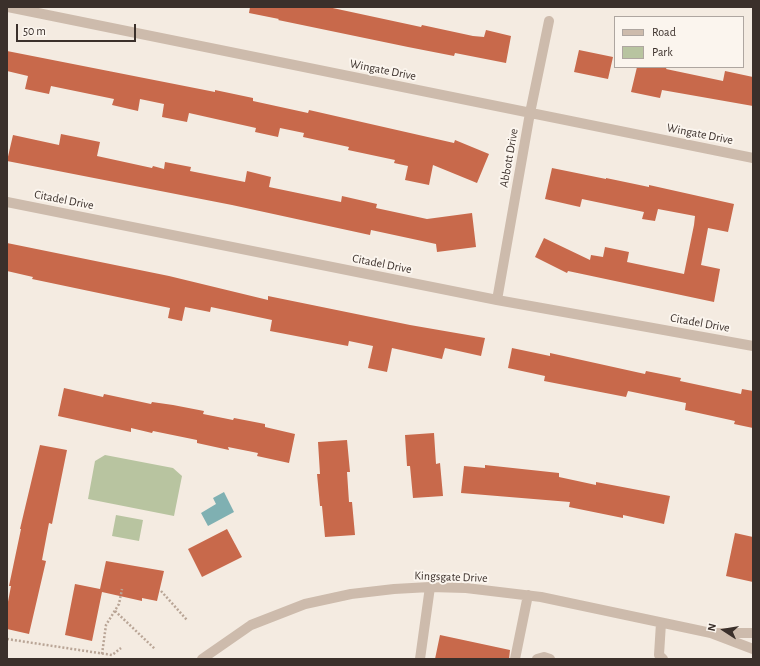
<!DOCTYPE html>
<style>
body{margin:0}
#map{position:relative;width:760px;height:666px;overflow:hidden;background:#f4ebe1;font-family:"Alegreya Sans",sans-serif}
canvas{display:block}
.frame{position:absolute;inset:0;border:8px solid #3b302b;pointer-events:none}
.legend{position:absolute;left:614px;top:16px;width:130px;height:52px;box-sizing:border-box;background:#fbf5ee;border:1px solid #aea6a0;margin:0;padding:5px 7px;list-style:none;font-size:12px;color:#3b302b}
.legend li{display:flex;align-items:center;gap:8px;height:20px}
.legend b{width:20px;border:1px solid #aea6a0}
.north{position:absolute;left:704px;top:610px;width:40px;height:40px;-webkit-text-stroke:3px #fbf5ee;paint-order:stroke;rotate:282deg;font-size:11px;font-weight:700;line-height:16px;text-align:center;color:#3b302b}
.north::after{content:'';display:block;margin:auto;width:14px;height:18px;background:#3b302b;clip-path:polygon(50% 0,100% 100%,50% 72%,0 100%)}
.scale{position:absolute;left:16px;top:24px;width:120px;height:18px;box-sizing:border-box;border:2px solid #3b302b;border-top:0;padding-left:5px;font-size:12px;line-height:14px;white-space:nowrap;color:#3b302b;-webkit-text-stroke:3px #fbf5ee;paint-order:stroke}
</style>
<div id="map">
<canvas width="760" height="666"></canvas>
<div class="frame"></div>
<ul class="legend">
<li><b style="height:5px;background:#cdbbac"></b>Road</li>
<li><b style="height:11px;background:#b8c4a0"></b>Park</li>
</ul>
<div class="north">N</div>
<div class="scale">50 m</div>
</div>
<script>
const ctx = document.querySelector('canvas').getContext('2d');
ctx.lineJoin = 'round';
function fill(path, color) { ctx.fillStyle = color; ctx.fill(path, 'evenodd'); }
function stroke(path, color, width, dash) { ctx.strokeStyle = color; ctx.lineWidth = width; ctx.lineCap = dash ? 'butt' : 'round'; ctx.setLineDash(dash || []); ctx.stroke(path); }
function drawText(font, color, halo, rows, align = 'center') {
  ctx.font = font + ' "Alegreya Sans",sans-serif'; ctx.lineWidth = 4; ctx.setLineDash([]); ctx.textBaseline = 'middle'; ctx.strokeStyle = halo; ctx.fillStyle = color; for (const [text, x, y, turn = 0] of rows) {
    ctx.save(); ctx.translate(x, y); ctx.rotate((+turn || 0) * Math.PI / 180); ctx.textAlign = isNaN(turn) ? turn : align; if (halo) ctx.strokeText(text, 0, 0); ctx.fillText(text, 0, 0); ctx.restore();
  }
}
fill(new Path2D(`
 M 105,455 L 173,468 L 182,476 L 174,516 L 88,499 L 95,461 Z
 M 116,515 L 143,520 L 139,541 L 112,536 Z`), '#b8c4a0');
fill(new Path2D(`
 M 224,492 L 234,512 L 208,526 L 201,513 L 216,504 L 213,498 Z`), '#7fb0b2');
fill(new Path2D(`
 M 250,7 L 328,7 L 421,27 L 422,25 L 473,36 L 484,37 L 486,30 L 511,36 L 506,63 L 455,53 L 454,56 L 408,47 L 278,20 L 279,19 L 249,13 Z
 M 579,50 L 613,57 L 608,79 L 574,72 Z
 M 7,51 L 215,92 L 215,90 L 253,98 L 253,101 L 308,113 L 309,110 L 454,143 L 455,140 L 489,154 L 477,183 L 433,165 L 429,185 L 405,180 L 408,166 L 394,163 L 395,160 L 348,150 L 349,147 L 303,137 L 304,133 L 280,128 L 278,137 L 255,132 L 256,128 L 189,113 L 187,122 L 162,117 L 164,104 L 140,99 L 138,111 L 112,105 L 114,99 L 51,86 L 49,94 L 25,89 L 28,76 L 7,71 Z
 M 637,67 L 667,67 L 666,69 L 723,81 L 725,71 L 753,77 L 753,106 L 662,90 L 660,98 L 631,92 Z
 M 61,134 L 100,142 L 97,156 L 152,168 L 153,166 L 164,169 L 165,162 L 191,167 L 190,171 L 245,182 L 247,171 L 271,177 L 269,187 L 341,202 L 342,196 L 377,204 L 376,208 L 427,219 L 472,213 L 476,247 L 437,252 L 436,244 L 371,230 L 370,235 L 232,205 L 7,161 L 13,135 L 59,145 Z
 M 552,168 L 606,179 L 606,178 L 649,187 L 649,185 L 734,204 L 728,232 L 708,228 L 701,265 L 720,269 L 714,302 L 568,271 L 567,273 L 535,257 L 544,238 L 590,260 L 591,255 L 603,257 L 605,247 L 629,252 L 627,262 L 684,274 L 694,225 L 695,216 L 658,209 L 655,221 L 642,219 L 644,212 L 582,199 L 580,207 L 545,199 Z
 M 7,243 L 169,276 L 268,300 L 268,296 L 410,325 L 485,338 L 481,356 L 445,348 L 442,359 L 392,348 L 387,372 L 368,368 L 373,346 L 349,341 L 348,346 L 270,331 L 272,320 L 211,307 L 210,312 L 185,307 L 182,321 L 168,318 L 170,308 L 32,279 L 33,277 L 7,271 Z
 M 512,348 L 550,356 L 550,353 L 645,374 L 646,371 L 681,378 L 680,381 L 741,394 L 742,389 L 753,391 L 753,428 L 734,424 L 735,421 L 685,410 L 686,403 L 628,391 L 626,397 L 544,381 L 545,376 L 508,368 Z
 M 64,388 L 103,397 L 104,394 L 151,404 L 152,402 L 173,405 L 204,411 L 203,414 L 233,420 L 234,418 L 265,424 L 265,427 L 295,434 L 289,463 L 257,456 L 258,453 L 228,447 L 229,450 L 197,443 L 197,440 L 153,431 L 152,433 L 131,428 L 131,432 L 58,416 Z
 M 434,433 L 436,464 L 440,463 L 443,496 L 413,498 L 410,466 L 407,466 L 405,435 Z
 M 347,440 L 350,472 L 347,472 L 349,502 L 352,502 L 355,535 L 325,537 L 322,506 L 320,506 L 317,474 L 320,474 L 318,442 Z
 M 40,445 L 67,450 L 52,524 L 49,523 L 42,560 L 46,561 L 29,634 L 7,629 L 7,607 L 11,586 L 9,586 L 21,529 L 20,529 Z
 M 485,465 L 559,473 L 559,477 L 596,485 L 596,482 L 670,496 L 664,524 L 623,515 L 623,518 L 569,507 L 570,502 L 461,493 L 464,466 L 485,468 Z
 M 227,529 L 242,557 L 202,577 L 188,549 Z
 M 735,533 L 753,537 L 753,582 L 726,576 Z
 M 106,561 L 164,571 L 157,601 L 142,598 L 142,601 L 102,592 L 92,641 L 65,635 L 75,584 L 100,589 Z
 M 440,635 L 510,650 L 509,659 L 435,659 Z`), '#c8694b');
stroke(new Path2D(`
 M 161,591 L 187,620
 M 115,611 L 155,649
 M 7,639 L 112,655 L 121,648
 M 102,654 L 106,625 L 119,604 L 122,589`), '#b9a596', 2.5, [2, 2]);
stroke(new Path2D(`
 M 8,7 L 753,158
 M 7,202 L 497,300 L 753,346
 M 497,300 L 530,113 L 549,21
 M 661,623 L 659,655 L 663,659
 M 717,633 L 753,633
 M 202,659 L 251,625 L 305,604 L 351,594 L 394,589 L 430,587 L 466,588 L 541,597 L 711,633 L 753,649
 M 420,659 L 430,587
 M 515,659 L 528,595
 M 537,659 L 544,657 L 550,659`), '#cdbbac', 10);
drawText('12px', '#3b302b', '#fbf5ee', [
 ["Wingate Drive",383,70,11],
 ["Wingate Drive",700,134,11],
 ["Abbott Drive",509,158,-80],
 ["Citadel Drive",64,200,11],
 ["Citadel Drive",382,264,11],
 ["Citadel Drive",700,323,10],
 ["Kingsgate Drive",451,577,2]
]);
</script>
